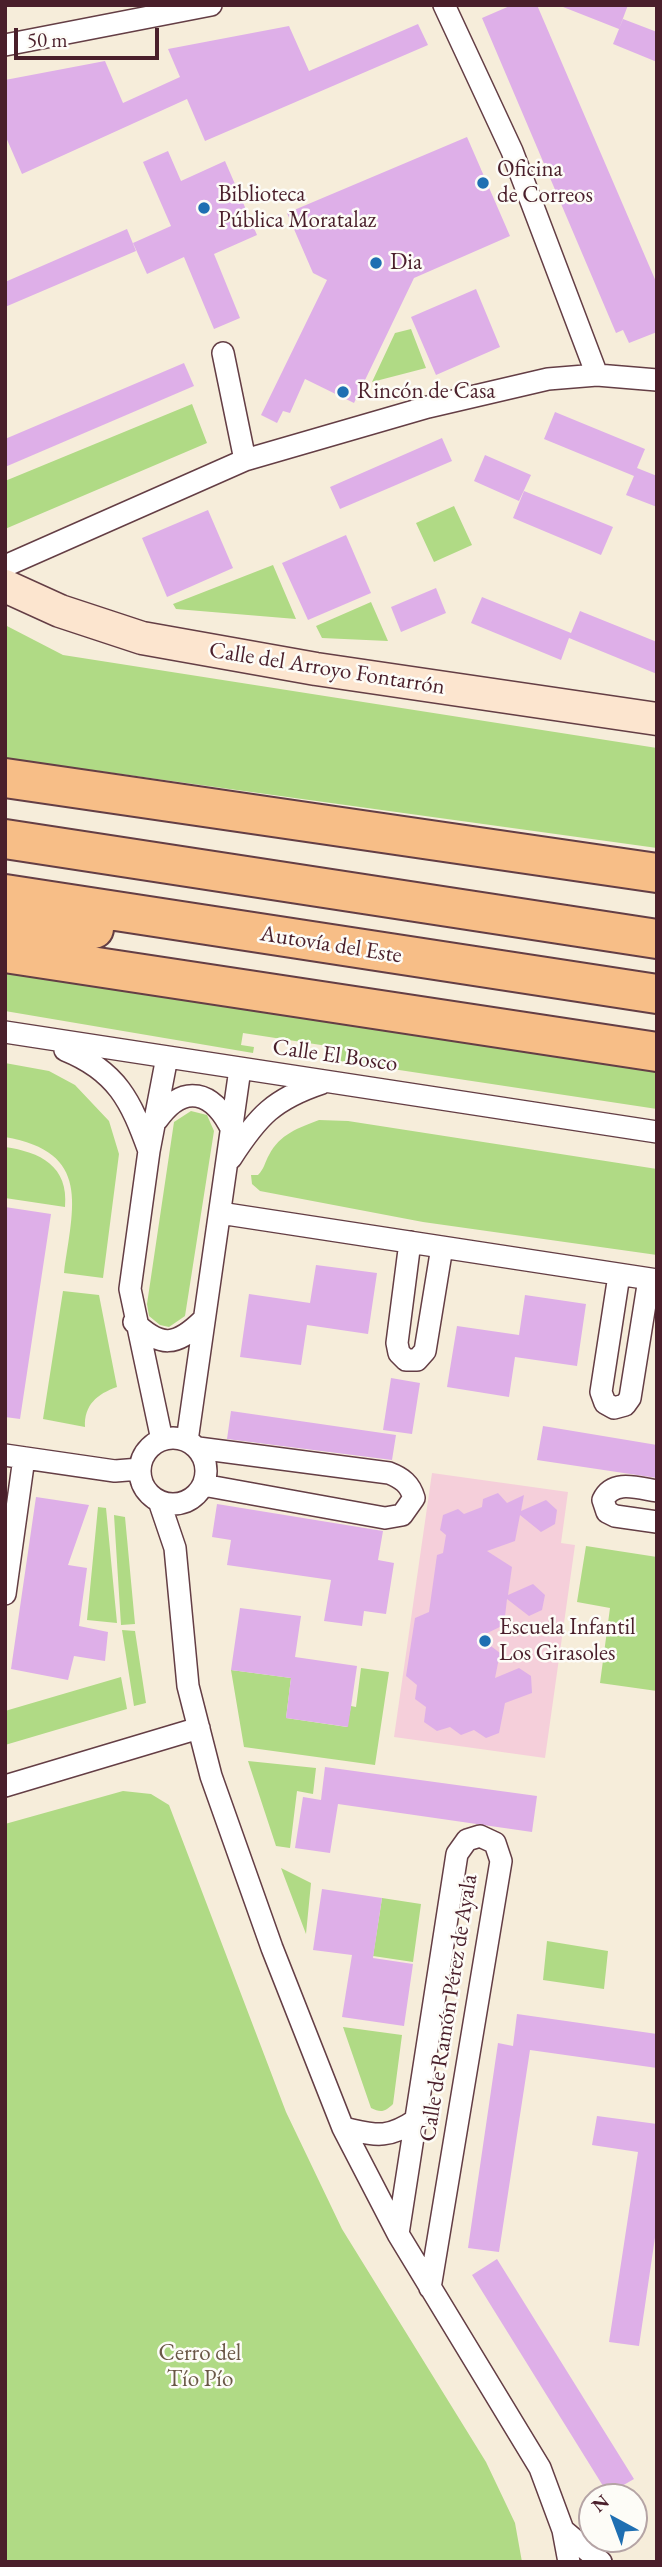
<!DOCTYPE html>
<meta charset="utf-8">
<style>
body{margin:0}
#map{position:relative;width:662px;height:2567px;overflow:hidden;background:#f6edda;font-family:"EB Garamond",serif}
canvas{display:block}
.frame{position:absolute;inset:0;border:7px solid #4a1f2b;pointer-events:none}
.north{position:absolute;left:578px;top:2483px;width:70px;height:70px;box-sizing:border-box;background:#fdfcf7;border:2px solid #b5a4a5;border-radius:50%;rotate:319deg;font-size:19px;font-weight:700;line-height:28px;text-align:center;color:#4a1f2b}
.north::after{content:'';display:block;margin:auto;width:24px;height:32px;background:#1f6fb2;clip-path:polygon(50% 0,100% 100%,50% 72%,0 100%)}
.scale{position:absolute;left:14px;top:28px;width:145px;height:32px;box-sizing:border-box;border:4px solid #4a1f2b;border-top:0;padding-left:9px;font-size:21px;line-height:24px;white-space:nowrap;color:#4a1f2b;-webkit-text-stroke:5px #fdfcf7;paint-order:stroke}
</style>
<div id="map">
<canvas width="662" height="2567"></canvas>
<div class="frame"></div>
<div class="north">N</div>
<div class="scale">50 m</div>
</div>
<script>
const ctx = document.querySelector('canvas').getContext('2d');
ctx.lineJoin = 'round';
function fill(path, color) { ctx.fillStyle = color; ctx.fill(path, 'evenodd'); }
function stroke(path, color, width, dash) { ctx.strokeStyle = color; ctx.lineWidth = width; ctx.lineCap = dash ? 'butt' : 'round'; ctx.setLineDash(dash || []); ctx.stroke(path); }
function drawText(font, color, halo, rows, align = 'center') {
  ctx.font = font + ' "EB Garamond",serif'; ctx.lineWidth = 5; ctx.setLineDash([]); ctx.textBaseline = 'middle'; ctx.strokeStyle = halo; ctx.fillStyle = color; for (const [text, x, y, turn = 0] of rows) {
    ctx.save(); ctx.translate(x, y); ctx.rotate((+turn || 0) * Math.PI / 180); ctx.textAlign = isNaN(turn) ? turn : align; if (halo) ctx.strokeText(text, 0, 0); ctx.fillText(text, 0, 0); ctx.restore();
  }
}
fill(new Path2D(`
 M 432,1473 L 568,1492 L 561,1543 L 575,1545 L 545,1758 L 394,1737 Z`), '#f5cfda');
fill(new Path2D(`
 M 411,329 L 426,368 L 372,382 L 395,333 Z
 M 192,404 L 207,443 L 5,529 L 5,481 Z
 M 454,506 L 472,545 L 434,562 L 416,523 Z
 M 273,565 L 296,619 L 176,609 L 173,604 Z
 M 371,602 L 388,641 L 322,638 L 316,626 Z
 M 5,625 L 63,655 L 657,748 L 657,848 L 5,758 Z
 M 5,971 L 657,1068 L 657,1109 L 333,1060 L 334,1047 L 243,1033 L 241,1045 L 254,1047 L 253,1053 L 5,1011 Z
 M 5,1063 L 49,1071 L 75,1085 L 109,1121 L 119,1154 L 103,1278 L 64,1273 C 73,1206 92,1152 5,1137 Z
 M 191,1111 L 207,1115 L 214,1131 L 185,1316 L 169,1327 L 160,1325 L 149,1316 L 147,1304 L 174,1122 Z
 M 319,1120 L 348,1121 L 657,1169 L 657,1255 L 423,1222 L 260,1191 L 252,1184 L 251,1175 L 258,1175 C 264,1169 265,1162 269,1155 C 280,1134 298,1128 319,1120 Z
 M 5,1147 C 40,1152 69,1166 65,1207 L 5,1198 Z
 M 63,1291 L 99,1295 L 117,1387 C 97,1394 84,1405 85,1427 L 43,1419 Z
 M 98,1507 L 106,1508 L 117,1623 L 87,1620 Z
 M 114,1515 L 125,1517 L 135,1624 L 121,1625 Z
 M 586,1546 L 657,1557 L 657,1691 L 600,1683 L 610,1608 L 577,1602 Z
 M 122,1630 L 135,1631 L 146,1703 L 134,1706 Z
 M 361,1668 L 389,1672 L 375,1765 L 244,1747 L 231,1670 L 291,1678 L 286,1718 L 347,1727 L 351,1706 L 356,1707 Z
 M 121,1677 L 127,1709 L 5,1745 L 5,1711 Z
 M 248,1761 L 316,1768 L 313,1794 L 297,1791 L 290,1848 L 276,1846 Z
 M 123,1791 L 151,1794 L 169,1805 L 286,2112 L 342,2229 L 486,2462 L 515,2523 L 522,2562 L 5,2562 L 5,1824 Z
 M 281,1868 L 311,1883 L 306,1934 Z
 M 382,1898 L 421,1904 L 413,1962 L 373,1956 Z
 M 547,1941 L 608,1951 L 604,1989 L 543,1980 Z
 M 343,2027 L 402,2035 L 393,2104 C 385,2112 381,2113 371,2108 Z`), '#b0da85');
fill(new Path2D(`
 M 512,5 L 537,5 L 657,284 L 657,332 L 629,343 L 623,330 L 616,333 L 482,18 Z
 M 558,5 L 628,5 L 619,29 Z
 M 623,19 L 657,32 L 657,62 L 613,44 Z
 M 418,24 L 428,45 L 205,141 L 187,99 L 22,174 L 5,135 L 5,80 L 105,61 L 123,103 L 180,77 L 168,49 L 289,26 L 309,71 Z
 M 467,137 L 510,236 L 414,278 L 354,403 L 305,379 L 290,413 L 283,411 L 277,423 L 261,415 L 327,280 L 313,273 L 287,213 Z
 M 168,151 L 181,181 L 225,161 L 257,235 L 214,254 L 240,318 L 214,329 L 184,257 L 147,274 L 133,243 L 171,226 L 143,162 Z
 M 127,229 L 136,251 L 5,307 L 5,282 Z
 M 476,289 L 500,347 L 436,375 L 411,317 Z
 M 184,363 L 194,386 L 5,467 L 5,439 Z
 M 555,412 L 645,449 L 637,468 L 657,476 L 657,507 L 626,495 L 634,476 L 544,439 Z
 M 442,438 L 452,461 L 340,509 L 330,487 Z
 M 485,455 L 531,475 L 519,501 L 474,481 Z
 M 524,491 L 613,527 L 601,555 L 513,518 Z
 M 208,510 L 233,568 L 167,597 L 142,538 Z
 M 346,535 L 371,593 L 308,620 L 282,563 Z
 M 436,588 L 446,613 L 401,632 L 391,607 Z
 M 482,597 L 571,633 L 580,611 L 657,642 L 657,674 L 569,638 L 561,660 L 471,623 Z
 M 5,1207 L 51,1214 L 20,1419 L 5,1417 Z
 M 316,1265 L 377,1273 L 368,1334 L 307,1325 L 301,1365 L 240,1357 L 249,1294 L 310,1303 Z
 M 525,1295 L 586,1304 L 577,1366 L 515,1357 L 509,1397 L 447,1387 L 457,1326 L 519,1335 Z
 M 391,1378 L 420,1383 L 412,1434 L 383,1430 Z
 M 231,1411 L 396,1435 L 392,1460 L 227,1439 Z
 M 543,1426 L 657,1445 L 657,1478 L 537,1460 Z
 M 498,1493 L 507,1503 L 524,1495 L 521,1511 L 546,1500 L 557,1510 L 555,1524 L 541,1532 L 520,1515 L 515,1541 L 487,1551 L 512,1567 L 508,1595 L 533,1584 L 545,1595 L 542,1610 L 529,1616 L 507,1599 L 504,1625 L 479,1637 L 500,1653 L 495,1678 L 519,1668 L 531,1676 L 532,1693 L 505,1703 L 499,1733 L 486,1738 L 474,1730 L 461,1735 L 450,1727 L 437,1731 L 424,1722 L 426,1707 L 415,1699 L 417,1685 L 406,1676 L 415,1618 L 429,1612 L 437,1555 L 443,1553 L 446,1535 L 440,1530 L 443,1515 L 458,1509 L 464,1514 L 482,1507 L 483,1499 Z
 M 36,1497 L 89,1505 L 68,1565 L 87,1568 L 79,1626 L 108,1632 L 105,1661 L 74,1656 L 68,1680 L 11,1669 Z
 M 217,1504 L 383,1531 L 378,1560 L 394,1563 L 386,1614 L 364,1611 L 362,1626 L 324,1621 L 331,1580 L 227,1565 L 231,1540 L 212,1537 Z
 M 240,1608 L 301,1616 L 295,1657 L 357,1666 L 348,1727 L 286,1718 L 291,1678 L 231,1670 Z
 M 325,1767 L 537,1796 L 532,1832 L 338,1804 L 330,1853 L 295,1848 L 303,1797 L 321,1800 Z
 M 322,1889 L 382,1898 L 373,1958 L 413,1964 L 404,2026 L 342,2017 L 352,1955 L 313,1950 Z
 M 517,2014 L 657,2034 L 657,2068 L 530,2050 L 499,2252 L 468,2248 L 498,2043 L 513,2046 Z
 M 597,2116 L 657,2124 L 657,2224 L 639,2346 L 609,2342 L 638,2152 L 592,2145 Z
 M 497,2259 L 634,2479 L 608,2494 L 472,2275 Z`), '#deafe8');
const street = new Path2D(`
 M 444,5 L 512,151 L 597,375
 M 5,45 L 211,5
 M 223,353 L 245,460
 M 5,566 L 245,460 L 428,407 L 548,379 L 597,375 L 657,380
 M 5,1032 L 657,1132
 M 65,1050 C 117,1071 131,1101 149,1151
 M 157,1120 C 184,1082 213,1091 232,1130
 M 231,1158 C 258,1116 274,1099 322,1083
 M 220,1213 L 657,1280
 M 410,1242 L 397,1343 L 399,1353 L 406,1360 L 417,1360 L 425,1351 L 442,1247
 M 619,1275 L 601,1392 L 605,1403 L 614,1408 L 625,1405 L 630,1398 L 649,1279
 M 134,1322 C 161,1348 176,1346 202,1321
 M140 1471a33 33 0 1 1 66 0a33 33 0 1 1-66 0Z
 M 162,1440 L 130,1289 L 149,1151 L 167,1057
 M 187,1441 L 240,1069
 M 198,1448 L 389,1473 C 402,1478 410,1484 414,1498 L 402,1515 L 385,1518 L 203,1485
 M 5,1455 L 115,1471 L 140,1469
 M 657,1491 C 638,1488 613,1479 603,1500 L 607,1512 L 615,1516 L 657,1522
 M 159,1501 L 175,1548 L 188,1686 L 211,1776 L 272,1948 L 343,2128 L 398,2234 L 540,2468 L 563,2530 L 569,2562
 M 5,1594 L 24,1458
 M 5,1786 L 199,1728
 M 343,2128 C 376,2135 386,2140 416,2120
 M 398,2234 L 457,1854 L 467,1840 L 480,1836 L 495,1843 L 501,1861 L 430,2288
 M 563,2530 L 601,2562`);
const secondary = new Path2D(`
 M 5,586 L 60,611 L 142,638 L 316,669 L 657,719`);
const highway = new Path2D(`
 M 5,778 L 657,873
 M 5,839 L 657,939
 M 5,894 L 657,994
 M 5,925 L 94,929
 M 5,953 L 657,1052`);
stroke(street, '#643e45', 24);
stroke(secondary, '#643e45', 35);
stroke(highway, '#643e45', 42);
stroke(street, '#fff', 21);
stroke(secondary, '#fce5cf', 32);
stroke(highway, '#f7be87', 38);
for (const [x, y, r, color] of [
 [483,183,7,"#1f6fb2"],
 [204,208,7,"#1f6fb2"],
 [376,263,7,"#1f6fb2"],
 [343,392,7,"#1f6fb2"],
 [485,1641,7,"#1f6fb2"]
]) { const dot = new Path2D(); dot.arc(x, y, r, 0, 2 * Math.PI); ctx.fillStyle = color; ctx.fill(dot); stroke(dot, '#fdfcf7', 2.5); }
drawText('23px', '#4a1f2b', '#fdfcf7', [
 ["Oficina",497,170],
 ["de Correos",497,196],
 ["Biblioteca",218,195],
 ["Pública Moratalaz",218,221],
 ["Dia",390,263],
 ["Rincón de Casa",357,392],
 ["Escuela Infantil",499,1628],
 ["Los Girasoles",499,1654]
], 'left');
drawText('23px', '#4a1f2b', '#fdfcf7', [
 ["Calle del Arroyo Fontarrón",327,669,9],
 ["Autovía del Este",331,945,9],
 ["Calle El Bosco",335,1056,8],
 ["Calle de Ramón Pérez de Ayala",449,2008,-81]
]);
drawText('23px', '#695746', '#fdfcf7', [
 ["Cerro del",200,2354],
 ["Tío Pío",200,2380]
]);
</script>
